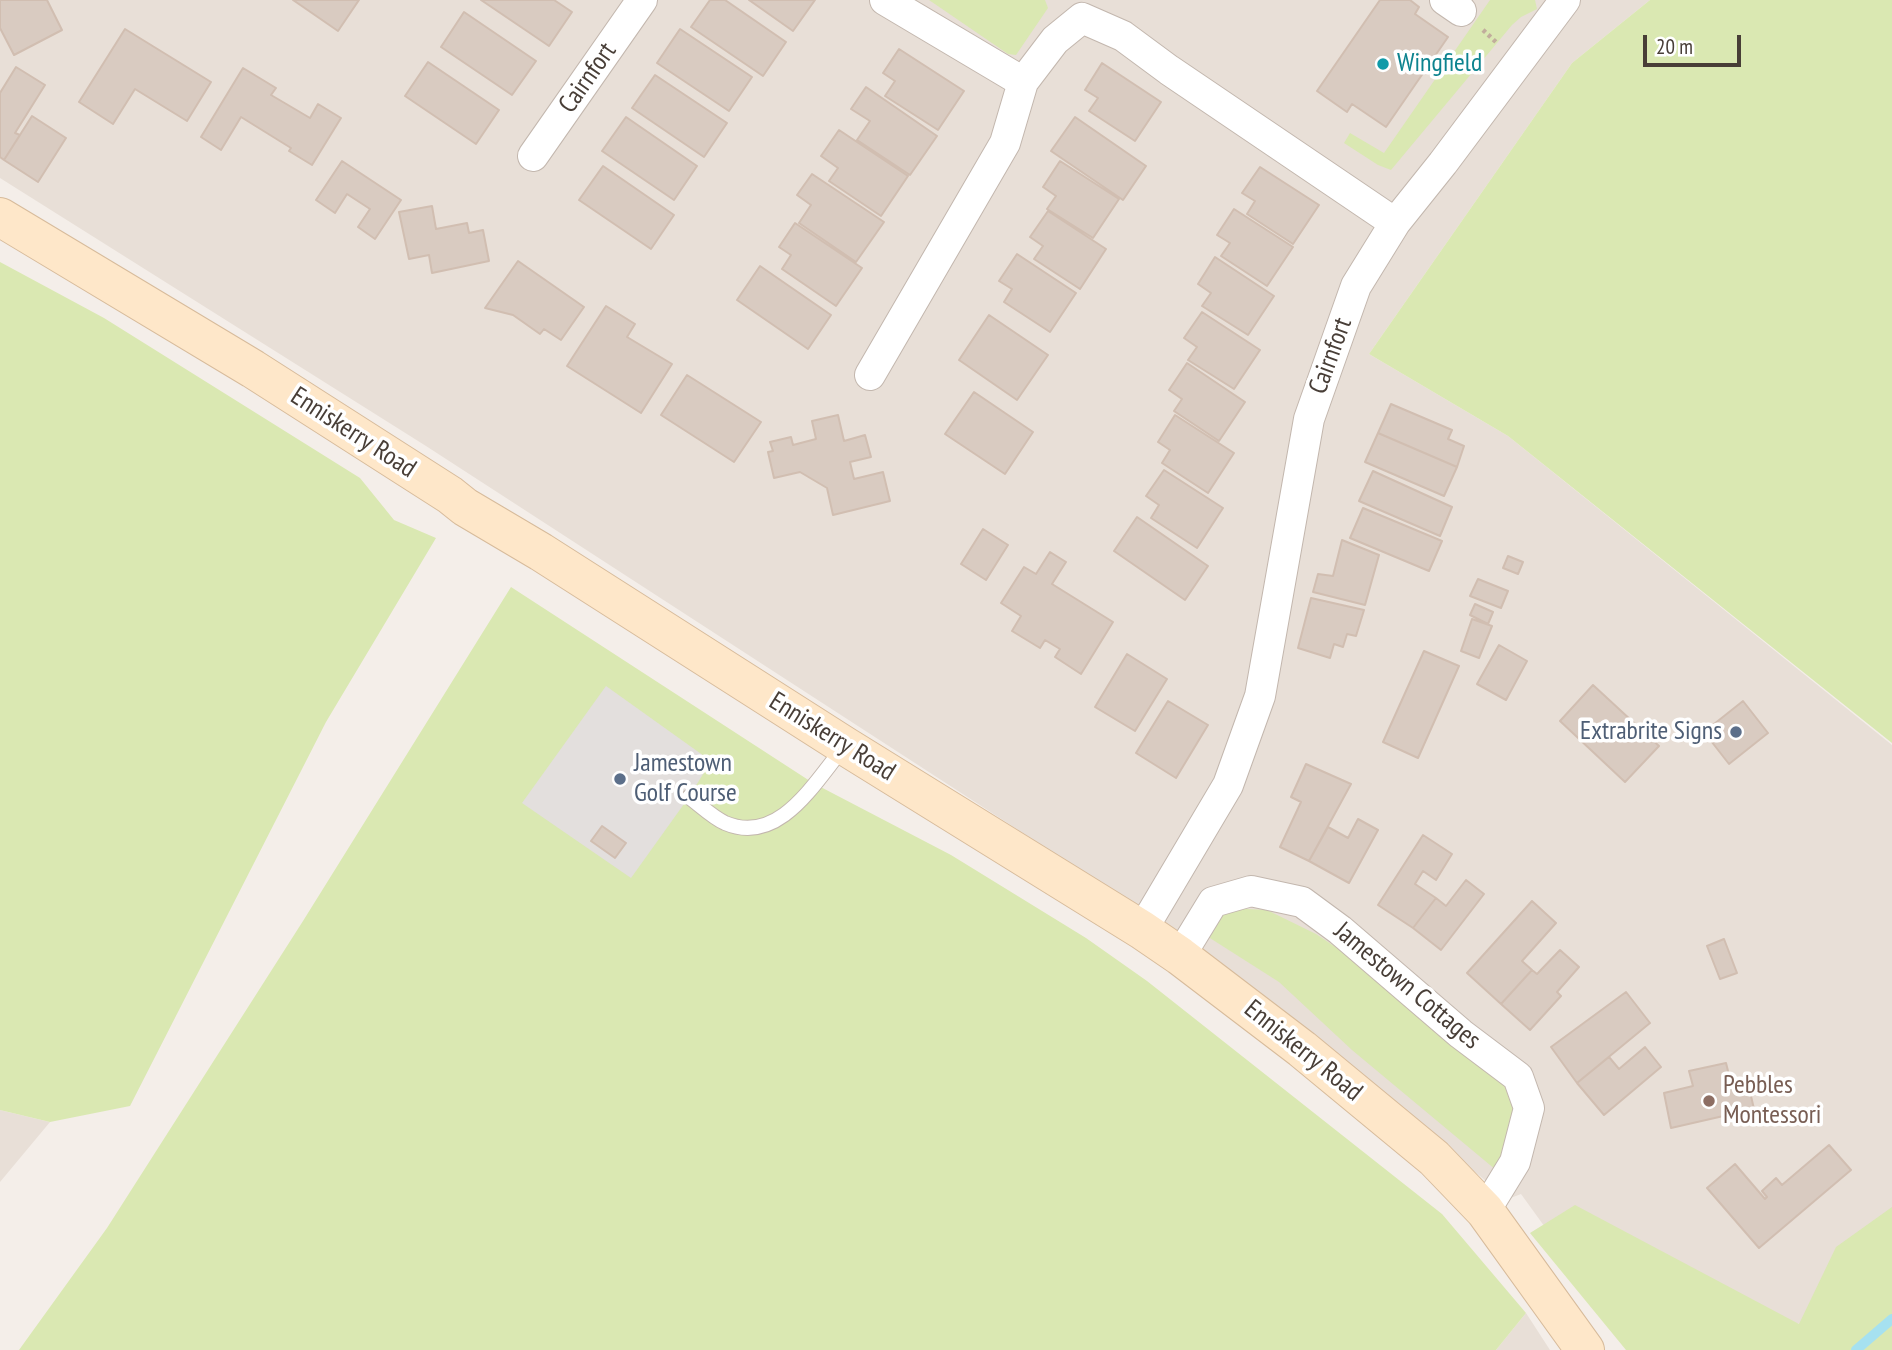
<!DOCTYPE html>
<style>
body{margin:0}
#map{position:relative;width:1892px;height:1350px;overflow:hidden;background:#f4eee9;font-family:"PT Sans Narrow",sans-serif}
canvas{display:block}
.scale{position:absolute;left:1643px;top:35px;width:98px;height:32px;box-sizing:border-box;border:4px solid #483e37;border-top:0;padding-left:9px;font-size:21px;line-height:24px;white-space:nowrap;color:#483e37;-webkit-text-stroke:5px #fff;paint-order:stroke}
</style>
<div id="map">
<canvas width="1892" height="1350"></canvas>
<div class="scale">20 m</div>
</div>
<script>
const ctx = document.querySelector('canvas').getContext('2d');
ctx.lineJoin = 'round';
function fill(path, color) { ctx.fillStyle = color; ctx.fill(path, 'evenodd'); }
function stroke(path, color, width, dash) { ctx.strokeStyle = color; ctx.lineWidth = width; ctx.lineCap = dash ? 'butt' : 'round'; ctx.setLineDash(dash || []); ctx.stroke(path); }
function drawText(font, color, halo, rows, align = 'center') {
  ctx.font = font + ' "PT Sans Narrow",sans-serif'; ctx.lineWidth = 7; ctx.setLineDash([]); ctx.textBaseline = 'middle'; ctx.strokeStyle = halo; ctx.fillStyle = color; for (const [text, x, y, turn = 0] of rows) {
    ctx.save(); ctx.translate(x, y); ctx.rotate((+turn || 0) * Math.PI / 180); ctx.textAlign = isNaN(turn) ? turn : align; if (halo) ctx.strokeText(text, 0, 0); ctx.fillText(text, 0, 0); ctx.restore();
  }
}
fill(new Path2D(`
 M 0,0 L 1650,0 L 1572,63 L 1369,354 L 1508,436 L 1892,745 L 1892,1350 L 1568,1259 L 1521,1194 L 1508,1199 L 1208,953 L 426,446 L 0,178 Z
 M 0,1110 L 50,1122 L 0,1182 Z
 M 1526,1313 L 1550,1350 L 1496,1350 Z`), '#e8dfd7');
fill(new Path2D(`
 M 929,0 L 1045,0 L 1048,8 L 1016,55 L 1008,54 Z
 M 1490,0 L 1535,0 L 1537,9 L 1521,17 L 1512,25 L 1391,170 L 1378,165 L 1344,143 L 1350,133 L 1384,153 Z
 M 1650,0 L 1892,0 L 1892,743 L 1508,436 L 1369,354 L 1572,63 Z
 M 0,262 L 104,318 L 360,478 L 394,520 L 436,538 L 326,722 L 130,1106 L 50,1122 L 0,1110 Z
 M 511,587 L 813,783 L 951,855 L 1086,938 L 1147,981 L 1442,1214 L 1526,1313 L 1496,1350 L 19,1350 L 107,1228 L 303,921 Z
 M 1227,908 L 1267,910 L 1316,934 L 1406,994 L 1513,1092 L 1519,1117 L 1496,1170 L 1352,1050 L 1279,982 L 1202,933 Z
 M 1575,1205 L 1799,1324 L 1836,1247 L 1892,1207 L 1892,1350 L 1626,1350 L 1530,1233 Z`), '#dae8b2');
fill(new Path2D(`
 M 606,686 L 711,761 L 689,797 L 631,878 L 522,803 Z`), '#e3dfdd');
stroke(new Path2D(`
 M 1856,1350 L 1892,1319`), '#a6e1f0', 10);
const building = new Path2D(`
 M 0,0 L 47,0 L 62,30 L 14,55 L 0,28 Z
 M 293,0 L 359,0 L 338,31 Z
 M 481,0 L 554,0 L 572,12 L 549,46 Z
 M 710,0 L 725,0 L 786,42 L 763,76 L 691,27 Z
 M 749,0 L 815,0 L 793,31 Z
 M 1380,0 L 1410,0 L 1419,7 L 1415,14 L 1448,37 L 1386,127 L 1352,104 L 1347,112 L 1317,91 Z
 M 464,12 L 536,61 L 512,95 L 441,47 Z
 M 125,29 L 211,82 L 187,121 L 135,89 L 113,124 L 79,102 Z
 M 680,29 L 752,77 L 729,111 L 657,63 Z
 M 899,49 L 964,91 L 938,130 L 885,96 L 895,81 L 883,73 Z
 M 428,62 L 499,110 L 476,144 L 405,96 Z
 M 1102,63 L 1161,102 L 1135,141 L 1089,111 L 1098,98 L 1085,90 Z
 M 16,67 L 45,85 L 15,133 L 20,135 L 4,160 L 0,157 L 0,93 Z
 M 243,68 L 276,88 L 271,95 L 310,118 L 318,104 L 341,118 L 312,165 L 289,151 L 291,148 L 241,117 L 221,150 L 201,137 Z
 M 655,75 L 727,123 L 704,157 L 632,108 Z
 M 866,87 L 937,136 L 910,175 L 857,140 L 870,121 L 851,109 Z
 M 32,116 L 66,138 L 38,182 L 4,160 Z
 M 626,117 L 697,166 L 674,200 L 602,151 Z
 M 1075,117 L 1146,166 L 1123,200 L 1051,151 Z
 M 839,130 L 908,176 L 881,216 L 829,181 L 838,168 L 821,156 Z
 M 342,161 L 401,200 L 375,239 L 358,227 L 370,209 L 347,194 L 335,213 L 316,200 Z
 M 1060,161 L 1119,199 L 1093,238 L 1047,209 L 1056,196 L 1043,187 Z
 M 603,166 L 674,215 L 651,249 L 579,200 Z
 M 1260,167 L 1319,205 L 1293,244 L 1247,214 L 1255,201 L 1242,193 Z
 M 812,174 L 884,222 L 856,262 L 799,223 L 811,205 L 797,195 Z
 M 432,206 L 436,229 L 467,223 L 469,233 L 483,230 L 489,261 L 432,273 L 429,255 L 409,259 L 399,212 Z
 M 1234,209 L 1293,247 L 1267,286 L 1221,256 L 1230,243 L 1217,235 Z
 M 1048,211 L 1106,249 L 1080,289 L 1034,259 L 1043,246 L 1030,237 Z
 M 795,223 L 862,268 L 836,306 L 782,269 L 791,255 L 779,247 Z
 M 1017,254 L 1076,293 L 1050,332 L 1004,302 L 1012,289 L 999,281 Z
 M 1215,257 L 1274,296 L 1248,335 L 1202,306 L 1211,293 L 1198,284 Z
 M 518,261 L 584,307 L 561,340 L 544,329 L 540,334 L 513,315 L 485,308 Z
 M 760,266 L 831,315 L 808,349 L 737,300 Z
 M 606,306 L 635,324 L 627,337 L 672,364 L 641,413 L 567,366 Z
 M 1202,312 L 1260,350 L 1234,389 L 1188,360 L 1197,347 L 1184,338 Z
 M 989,315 L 1048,355 L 1017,400 L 959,360 Z
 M 1187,363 L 1245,402 L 1219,441 L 1174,411 L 1182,399 L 1169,390 Z
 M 687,375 L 761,422 L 734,462 L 661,415 Z
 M 974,392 L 1033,432 L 1005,474 L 945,434 Z
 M 1391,404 L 1452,430 L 1448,439 L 1464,446 L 1457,467 L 1378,433 Z
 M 838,415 L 844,441 L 865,435 L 871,457 L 850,462 L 854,479 L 883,472 L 890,501 L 833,515 L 827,488 L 800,472 L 774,478 L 768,452 L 773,451 L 770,442 L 791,437 L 793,445 L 816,439 L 812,421 Z
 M 1175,415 L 1234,453 L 1208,493 L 1162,463 L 1170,450 L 1158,442 Z
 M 1378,433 L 1457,467 L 1444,496 L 1365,462 Z
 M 1164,470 L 1223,508 L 1197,548 L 1151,518 L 1159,505 L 1146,496 Z
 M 1373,471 L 1452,507 L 1440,536 L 1359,501 Z
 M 1363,508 L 1442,541 L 1429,571 L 1350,538 Z
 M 1137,517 L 1208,566 L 1185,600 L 1114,551 Z
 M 983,529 L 1008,545 L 986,580 L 961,564 Z
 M 1342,540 L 1379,555 L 1365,605 L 1313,592 L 1318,574 L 1333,576 Z
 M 1050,552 L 1066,562 L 1052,584 L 1113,622 L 1081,674 L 1055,657 L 1060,649 L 1045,640 L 1040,648 L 1012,631 L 1021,616 L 1001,603 L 1024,567 L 1036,574 Z
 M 1508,556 L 1523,562 L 1518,574 L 1503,568 Z
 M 1478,579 L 1508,591 L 1501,608 L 1470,596 Z
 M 1311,598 L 1364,610 L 1356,636 L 1347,634 L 1343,647 L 1334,644 L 1330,658 L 1298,648 Z
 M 1475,604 L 1493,612 L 1488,624 L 1470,615 Z
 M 1472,619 L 1492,626 L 1479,658 L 1461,651 Z
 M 1499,645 L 1527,661 L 1506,700 L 1477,684 Z
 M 1424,651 L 1459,666 L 1418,758 L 1383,742 Z
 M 1127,654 L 1167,679 L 1135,731 L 1095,707 Z
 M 1593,685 L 1659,746 L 1625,782 L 1560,721 Z
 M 1168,701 L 1208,725 L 1176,778 L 1136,753 Z
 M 1743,701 L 1768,733 L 1729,764 L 1704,732 Z
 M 1306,764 L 1351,784 L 1309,861 L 1280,847 L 1301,802 L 1291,797 Z
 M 1358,819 L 1378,830 L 1349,883 L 1309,861 L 1328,827 L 1348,838 Z
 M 602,826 L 626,843 L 615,858 L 591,841 Z
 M 1423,835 L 1452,854 L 1436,880 L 1423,871 L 1415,884 L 1436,898 L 1413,928 L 1378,905 Z
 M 1466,880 L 1484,894 L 1441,950 L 1413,928 L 1436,898 L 1446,906 Z
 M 1532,901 L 1556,923 L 1522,961 L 1532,970 L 1501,1004 L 1467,973 Z
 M 1724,939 L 1737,973 L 1720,979 L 1707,946 Z
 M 1560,950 L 1579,967 L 1557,992 L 1561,996 L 1530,1030 L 1501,1004 L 1532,970 L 1537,974 Z
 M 1626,992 L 1650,1023 L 1577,1083 L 1551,1047 Z
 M 1645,1047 L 1661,1067 L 1604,1115 L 1577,1083 L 1609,1057 L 1619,1069 Z
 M 1726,1063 L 1732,1087 L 1748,1083 L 1754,1109 L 1671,1128 L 1664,1093 L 1693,1086 L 1689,1071 Z
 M 1829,1145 L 1851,1170 L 1759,1248 L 1707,1188 L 1735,1164 L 1765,1199 L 1767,1197 L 1762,1191 L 1776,1178 L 1782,1185 Z`);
fill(building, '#d9cbc1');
stroke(building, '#d1beb1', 2);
const lane = new Path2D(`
 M 689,797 C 700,805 712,817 725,823 C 779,846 814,783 844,747`);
const street = new Path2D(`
 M 885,0 L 1023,82 L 1055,40 L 1082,18 L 1123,36 L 1169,70 L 1395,223
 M 1445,0 L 1461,11
 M 533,156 L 642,0
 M 870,375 L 1005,143 L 1023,82
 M 1142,930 L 1228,785 L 1260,696 L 1309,419 L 1356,286 L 1395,223 L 1443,163 L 1565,0
 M 1180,956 L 1213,902 L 1251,891 L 1302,902 L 1340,930 L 1461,1034 L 1518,1077 L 1529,1108 L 1515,1162 L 1485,1211`);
const secondary = new Path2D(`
 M 0,217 L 253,369 L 450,495 L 465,507 L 541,552 L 845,746 L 1142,930 L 1180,956 L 1302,1049 L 1434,1158 L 1485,1211 L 1585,1350`);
stroke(lane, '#c3b7ae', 16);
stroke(street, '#c3b7ae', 32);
stroke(secondary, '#d7bb9b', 40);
stroke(new Path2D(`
 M 1483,30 L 1497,43`), '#c1ad9c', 4.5, [3.5, 3.5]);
stroke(lane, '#fff', 14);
stroke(street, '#fff', 30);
stroke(secondary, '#fee7c9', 38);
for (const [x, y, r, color] of [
 [1383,64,7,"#0f9aa8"],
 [1736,732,7,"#5c6f8a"],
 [620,779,7,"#5c6f8a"],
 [1709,1101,7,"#8d6e63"]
]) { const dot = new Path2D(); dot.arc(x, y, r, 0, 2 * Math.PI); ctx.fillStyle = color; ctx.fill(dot); stroke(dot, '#fff', 2.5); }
drawText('26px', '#0d838f', '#fff', [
 ["Wingfield",1397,64]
], 'left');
drawText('26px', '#483e37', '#fff', [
 ["Cairnfort",588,78,-55],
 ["Cairnfort",1331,356,-70],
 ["Enniskerry Road",353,433,33],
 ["Enniskerry Road",832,737,32],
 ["Jamestown Cottages",1407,986,40],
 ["Enniskerry Road",1303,1051,39]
]);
drawText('26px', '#4e5e75', '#fff', [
 ["Extrabrite Signs",1722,732],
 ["Jamestown",634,764,"left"],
 ["Golf Course",634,794,"left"]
], 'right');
drawText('26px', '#785e54', '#fff', [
 ["Pebbles",1723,1086],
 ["Montessori",1723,1116]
], 'left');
</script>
